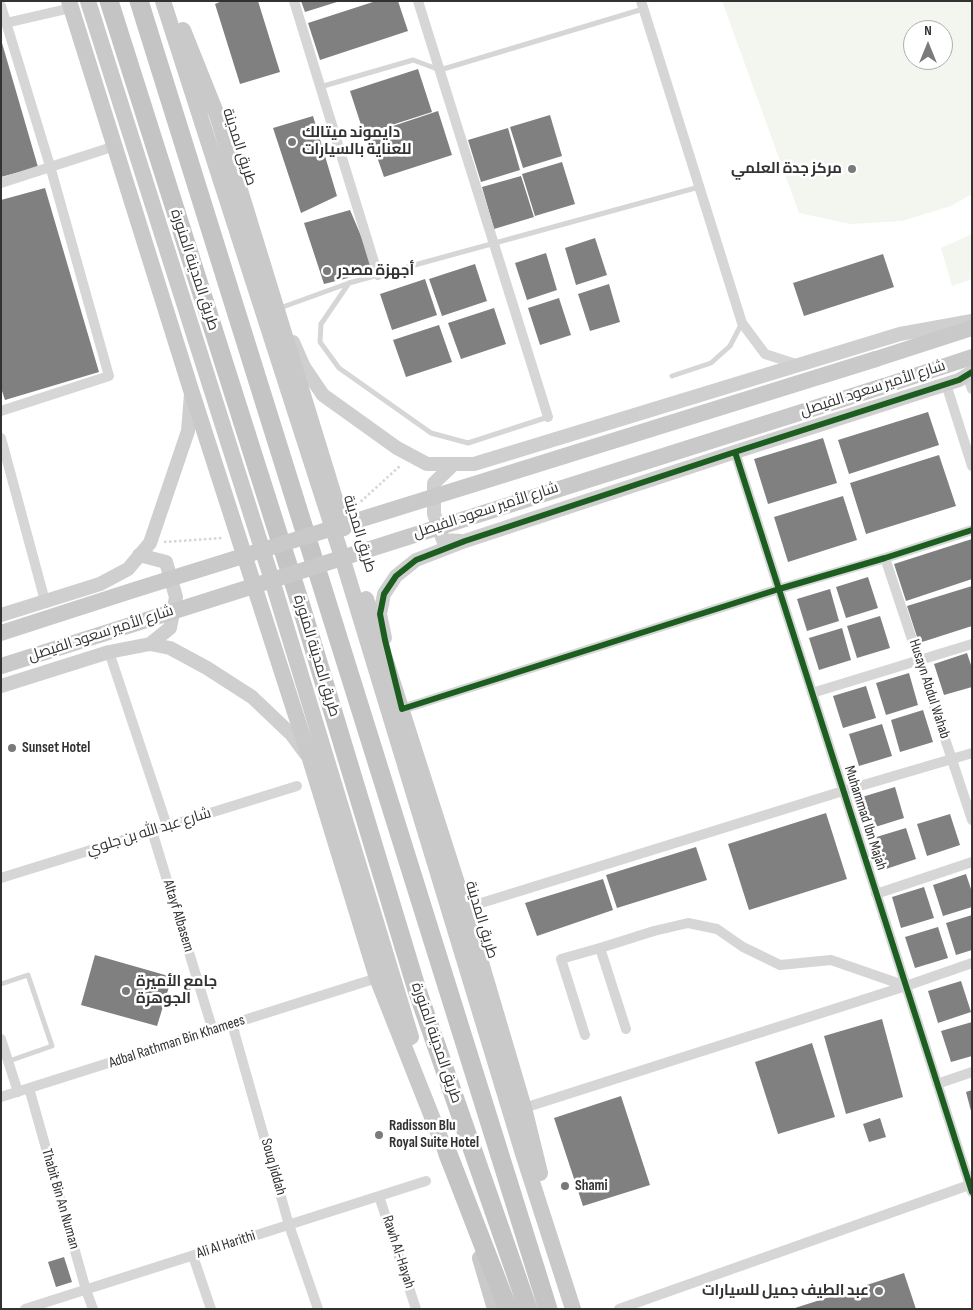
<!DOCTYPE html>
<meta charset="utf-8">
<style>
body{margin:0}
#map{position:relative;width:973px;height:1310px;overflow:hidden;background:#fff;font-family:"Sofia Sans Condensed",sans-serif}
canvas{display:block}
.frame{position:absolute;inset:0;border:2px solid #323232;pointer-events:none}
.north{position:absolute;left:903px;top:20px;width:50px;height:50px;box-sizing:border-box;background:#fff;border:1px solid #adadad;border-radius:50%;rotate:0deg;font-size:14px;font-weight:700;line-height:20px;text-align:center;color:#323232}
.north::after{content:'';display:block;margin:auto;width:18px;height:22px;background:#7a7a7a;clip-path:polygon(50% 0,100% 100%,50% 72%,0 100%)}
</style>
<div id="map">
<canvas width="973" height="1310"></canvas>
<div class="frame"></div>
<div class="north">N</div>
</div>
<script>
const ctx = document.querySelector('canvas').getContext('2d');
ctx.lineJoin = 'round';
function fill(path, color) { ctx.fillStyle = color; ctx.fill(path, 'evenodd'); }
function stroke(path, color, width, dash) { ctx.strokeStyle = color; ctx.lineWidth = width; ctx.lineCap = dash ? 'butt' : 'round'; ctx.setLineDash(dash || []); ctx.stroke(path); }
function drawText(font, color, halo, rows, align = 'center') {
  ctx.font = font + ' "Sofia Sans Condensed",Cairo,sans-serif'; ctx.lineWidth = 5; ctx.setLineDash([]); ctx.textBaseline = 'middle'; ctx.strokeStyle = halo; ctx.fillStyle = color; for (const [text, x, y, turn = 0] of rows) {
    ctx.save(); ctx.translate(x, y); ctx.rotate((+turn || 0) * Math.PI / 180); ctx.textAlign = isNaN(turn) ? turn : align; if (halo) ctx.strokeText(text, 0, 0); ctx.fillText(text, 0, 0); ctx.restore();
  }
}
fill(new Path2D(`
 M 722,1 L 972,1 L 972,194 L 951,206 L 902,221 L 850,224 L 799,213 ZM 913,30 L 943,30 L 943,60 L 913,60 Z
 M 972,234 L 972,279 L 952,286 L 941,248 Z`), '#f3f6ee');
fill(new Path2D(`
 M 222,1 L 258,1 L 280,72 L 240,84 L 215,4 Z
 M 301,1 L 337,1 L 337,2 L 305,12 Z
 M 376,1 L 398,1 L 408,31 L 320,60 L 308,23 Z
 M 2,43 L 38,167 L 1,177 L 1,44 Z
 M 418,69 L 432,112 L 364,134 L 350,91 Z
 M 438,111 L 452,155 L 384,177 L 369,134 Z
 M 550,115 L 562,156 L 523,168 L 510,127 Z
 M 313,116 L 337,196 L 301,213 L 273,128 Z
 M 508,128 L 520,170 L 481,182 L 468,140 Z
 M 562,162 L 575,204 L 535,216 L 522,174 Z
 M 521,176 L 534,217 L 494,229 L 482,187 Z
 M 45,188 L 99,372 L 5,400 L 1,388 L 1,200 Z
 M 350,210 L 376,271 L 324,284 L 304,223 Z
 M 595,238 L 607,275 L 576,285 L 565,248 Z
 M 546,253 L 557,290 L 527,300 L 515,263 Z
 M 883,254 L 894,287 L 804,316 L 793,283 Z
 M 475,264 L 487,301 L 442,316 L 429,279 Z
 M 425,279 L 437,315 L 392,330 L 380,294 Z
 M 609,284 L 620,322 L 590,331 L 578,294 Z
 M 559,298 L 571,335 L 540,345 L 528,308 Z
 M 494,308 L 506,344 L 461,359 L 448,323 Z
 M 439,325 L 452,362 L 406,377 L 393,340 Z
 M 928,412 L 939,445 L 849,474 L 838,440 Z
 M 823,438 L 837,483 L 768,504 L 754,459 Z
 M 939,455 L 956,506 L 866,534 L 850,483 Z
 M 843,496 L 857,540 L 788,562 L 774,517 Z
 M 972,539 L 972,579 L 906,601 L 894,564 Z
 M 868,577 L 878,608 L 846,618 L 836,587 Z
 M 972,586 L 972,626 L 919,643 L 907,606 Z
 M 830,589 L 839,621 L 807,631 L 797,599 Z
 M 880,616 L 890,648 L 857,658 L 847,626 Z
 M 842,628 L 851,660 L 819,670 L 809,638 Z
 M 967,653 L 972,668 L 972,687 L 944,695 L 934,664 Z
 M 909,673 L 918,705 L 886,715 L 876,683 Z
 M 866,686 L 876,718 L 843,728 L 833,696 Z
 M 923,710 L 933,742 L 900,752 L 891,720 Z
 M 882,724 L 892,756 L 859,766 L 849,734 Z
 M 895,787 L 904,818 L 872,828 L 862,797 Z
 M 826,813 L 847,879 L 749,910 L 728,844 Z
 M 950,814 L 960,845 L 927,856 L 917,824 Z
 M 906,828 L 916,859 L 883,870 L 873,838 Z
 M 696,847 L 707,880 L 617,908 L 606,875 Z
 M 966,874 L 972,892 L 972,907 L 943,916 L 933,885 Z
 M 603,879 L 613,910 L 537,936 L 525,903 Z
 M 924,887 L 934,918 L 901,928 L 892,897 Z
 M 972,915 L 972,950 L 956,955 L 946,923 Z
 M 938,927 L 948,958 L 915,968 L 905,937 Z
 M 95,955 L 172,977 L 157,1026 L 81,1005 Z
 M 961,981 L 971,1012 L 938,1023 L 928,991 Z
 M 882,1019 L 903,1097 L 846,1114 L 824,1036 Z
 M 972,1022 L 972,1056 L 951,1062 L 941,1031 Z
 M 812,1043 L 835,1117 L 778,1134 L 755,1062 Z
 M 972,1090 L 972,1111 L 971,1111 L 966,1092 Z
 M 621,1096 L 650,1185 L 583,1206 L 554,1118 Z
 M 880,1118 L 886,1137 L 869,1142 L 863,1124 Z
 M 64,1257 L 72,1282 L 56,1287 L 48,1262 Z
 M 904,1273 L 916,1309 L 795,1309 L 795,1308 Z`), '#808080');
stroke(new Path2D(`
 M 357,505 L 401,465
 M 164,542 L 223,538`), '#d6d6d6', 2.5, [2.5, 2.5]);
stroke(new Path2D(`
 M 320,87 L 413,60 L 440,70 L 643,9
 M 349,283 L 321,324 L 320,342 L 339,368 L 431,433 L 468,443 L 548,417
 M 280,308 L 349,283 L 699,187
 M 672,376 L 711,363 L 730,346 L 742,323
 M 1,984 L 28,975 L 52,1046 L 9,1061`), '#d6d6d6', 5);
stroke(new Path2D(`
 M 294,1 L 378,275
 M 418,1 L 548,417
 M 641,1 L 742,323 L 765,354 L 799,365
 M 1,6 L 50,166 L 109,376 L 1,411
 M 6,23 L 71,8
 M 1,183 L 115,146
 M 967,375 L 972,389
 M 946,384 L 972,466
 M 1,438 L 45,601
 M 735,452 L 972,1192
 M 885,558 L 972,820
 M 109,652 L 167,826
 M 812,693 L 972,644
 M 402,709 L 779,589 L 885,558 L 972,530
 M 152,831 L 213,1031
 M 1,878 L 297,786
 M 876,894 L 972,862
 M 465,908 L 843,791 L 972,753
 M 232,1024 L 289,1225 L 318,1309
 M 626,1029 L 600,948 L 654,931 L 688,923 L 717,929 L 743,947 L 780,965 L 831,960 L 906,986
 M 585,1035 L 561,959 L 600,948
 M 1,1039 L 18,1092
 M 937,1084 L 972,1072
 M 29,1088 L 86,1290 L 93,1309
 M 1,1097 L 377,978
 M 524,1108 L 906,986 L 972,963
 M 379,1196 L 416,1309
 M 193,1256 L 211,1309
 M 25,1309 L 426,1181
 M 619,1309 L 972,1184`), '#d6d6d6', 10);
stroke(new Path2D(`
 M 293,342 L 304,367 L 323,395 L 397,448 L 427,464 L 474,464 L 900,334 L 972,321
 M 454,464 L 434,483 L 434,514 L 443,540 L 461,541
 M 139,555 L 166,562 L 176,597 L 170,628 L 150,644
 M 1,615 L 100,584 L 128,569 L 150,543 L 188,431 L 191,394
 M 385,638 L 380,614 L 384,594 L 396,576 L 416,560 L 465,541 L 735,452 L 959,380 L 972,372
 M 1,686 L 109,652 L 150,644 L 170,648 L 207,668 L 252,697 L 292,735 L 306,754`), '#cfcfcf', 14);
stroke(new Path2D(`
 M 69,1 L 191,390 L 310,759 L 377,978 L 451,1165
 M 88,1 L 272,580 L 411,1037
 M 163,1 L 342,557 L 524,1157 L 573,1309
 M 183,30 L 217,115 L 344,528
 M 876,359 L 972,328
 M 884,386 L 972,357
 M 366,599 L 465,908 L 524,1108 L 540,1173
 M 480,1258 L 495,1309`), '#c9c9c9', 16);
stroke(new Path2D(`
 M 109,1 L 301,606 L 417,990 L 528,1309
 M 139,1 L 548,1309
 M 448,1154 L 508,1309`), '#c4c4c4', 19);
stroke(new Path2D(`
 M 1,633 L 134,590 L 876,359
 M 1,666 L 884,386`), '#c9c9c9', 16);
stroke(new Path2D(`
 M 972,372 L 959,380 L 735,452 L 465,541 L 416,560 L 396,576 L 384,594 L 380,614 L 385,640 L 402,709 L 779,589 L 885,558 L 972,530
 M 735,452 L 972,1192`), '#1b5e20', 6);
for (const [x, y, r, color] of [
 [292,142,5,"#7a7a7a"],
 [852,169,5,"#7a7a7a"],
 [327,271,5,"#7a7a7a"],
 [12,748,5,"#7a7a7a"],
 [126,991,5,"#7a7a7a"],
 [379,1135,5,"#7a7a7a"],
 [565,1186,5,"#7a7a7a"],
 [879,1291,5,"#7a7a7a"]
]) { const dot = new Path2D(); dot.arc(x, y, r, 0, 2 * Math.PI); ctx.fillStyle = color; ctx.fill(dot); stroke(dot, '#fff', 2); }
drawText('bold 15px', '#323232', '#fff', [
 ["دايموند ميتالك",302,133],
 ["للعناية بالسيارات",302,150],
 ["مركز جدة العلمي",842,169,"right"],
 ["أجهزة مصدر",337,271],
 ["Sunset Hotel",22,748],
 ["جامع الأميرة",136,982],
 ["الجوهرة",136,999],
 ["Radisson Blu",389,1126],
 ["Royal Suite Hotel",389,1143],
 ["Shami",575,1186],
 ["عبد الطيف جميل للسيارات",869,1291,"right"]
], 'left');
drawText('15px', '#323232', '#fff', [
 ["طريق المدينة",239,147,72],
 ["طريق المدينة المنورة",194,270,72],
 ["شارع الأمير سعود الفيصل",873,389,-18],
 ["شارع الأمير سعود الفيصل",486,511,-18],
 ["طريق المدينة",359,534,73],
 ["شارع الأمير سعود الفيصل",101,634,-18],
 ["طريق المدينة المنورة",316,656,73],
 ["Husayn Abdul Wahab",929,689,72],
 ["Muhammad Ibn Majah",865,818,72],
 ["شارع عبد الله بن جلوي",149,832,-17],
 ["Altayf Albasem",178,916,73],
 ["طريق المدينة",481,920,73],
 ["Adbal Rathman Bin Khamees",177,1042,-18],
 ["طريق المدينة المنورة",436,1043,71],
 ["Souq Jiddah",273,1167,74],
 ["Thabit Bin An Numan",60,1199,74],
 ["Ali Al Harithi",226,1245,-18],
 ["Rawh Al-Hayah",398,1252,72]
]);
</script>
